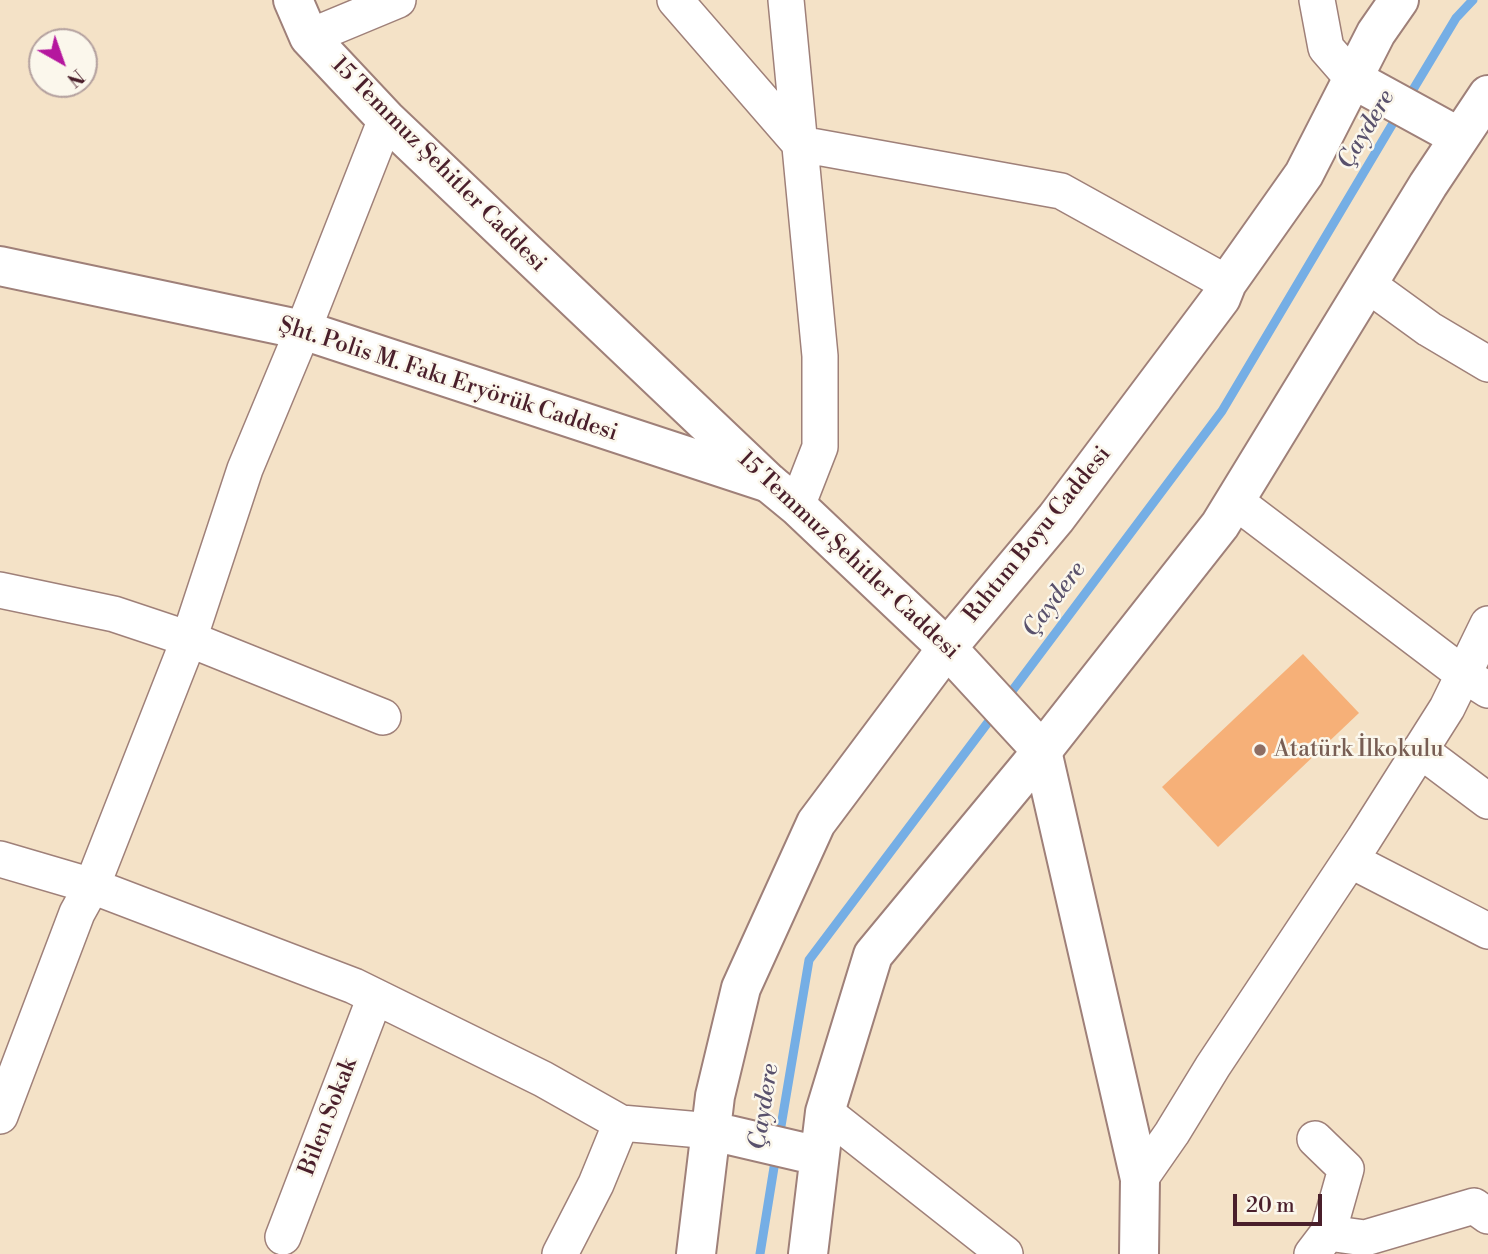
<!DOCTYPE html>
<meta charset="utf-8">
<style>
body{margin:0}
#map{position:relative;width:1488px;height:1254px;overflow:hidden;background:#f4e2c7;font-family:"Libre Bodoni",serif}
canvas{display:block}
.north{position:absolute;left:28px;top:28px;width:70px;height:70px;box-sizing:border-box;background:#fbf7ec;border:2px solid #b4a19f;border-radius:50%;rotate:140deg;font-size:19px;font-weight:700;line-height:28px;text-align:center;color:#4a1f2b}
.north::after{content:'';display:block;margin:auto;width:24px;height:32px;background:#b5179e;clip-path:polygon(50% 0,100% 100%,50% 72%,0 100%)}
.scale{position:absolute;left:1233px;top:1194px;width:89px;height:32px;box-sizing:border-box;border:4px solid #4a1f2b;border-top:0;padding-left:9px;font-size:21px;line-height:24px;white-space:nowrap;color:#4a1f2b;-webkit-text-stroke:5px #fbf7ec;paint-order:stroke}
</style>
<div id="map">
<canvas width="1488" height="1254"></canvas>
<div class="north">N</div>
<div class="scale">20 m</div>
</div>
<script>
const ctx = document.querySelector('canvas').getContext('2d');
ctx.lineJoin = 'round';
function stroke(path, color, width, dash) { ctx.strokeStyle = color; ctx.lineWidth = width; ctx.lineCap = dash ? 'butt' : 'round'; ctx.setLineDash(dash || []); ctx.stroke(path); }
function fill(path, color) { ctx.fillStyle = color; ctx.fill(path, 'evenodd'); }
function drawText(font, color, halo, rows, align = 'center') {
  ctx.font = font + ' "Libre Bodoni",serif'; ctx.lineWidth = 5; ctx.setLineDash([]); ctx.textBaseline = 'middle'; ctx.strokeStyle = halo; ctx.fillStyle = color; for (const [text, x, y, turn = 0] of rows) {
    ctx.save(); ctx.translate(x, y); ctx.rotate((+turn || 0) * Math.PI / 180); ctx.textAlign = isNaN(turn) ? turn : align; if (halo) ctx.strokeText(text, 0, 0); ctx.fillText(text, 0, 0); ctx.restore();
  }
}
stroke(new Path2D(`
 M 1408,98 L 1456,18 L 1473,0
 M 1006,699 L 1222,411 L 1399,113
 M 779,1138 L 809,960 L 995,713
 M 760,1254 L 776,1155`), '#75aee5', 9);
fill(new Path2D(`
 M 1303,654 L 1359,713 L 1218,847 L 1162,787 Z`), '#f6b078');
const minor = new Path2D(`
 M 675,0 L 800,144 L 1061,191 L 1227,283
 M 786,0 L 820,356 L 820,447 L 797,506
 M 1317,0 L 1326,48 L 1353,79
 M 309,37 L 398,0
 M 1367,284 L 1429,329 L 1488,364
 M 1235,501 L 1463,674 L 1488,690
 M 0,590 L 114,614 L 189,639 L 383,717
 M 1420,750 L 1488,801
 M 0,859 L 92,886 L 354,986 L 543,1079 L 621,1123 L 712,1131
 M 1350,860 L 1488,931
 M 825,1112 L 1005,1254
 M 0,1116 L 77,913 L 92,886 L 189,639 L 245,469 L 303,330 L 386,119
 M 1315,1139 L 1346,1169 L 1328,1233
 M 1140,1179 L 1172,1133 L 1213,1066 L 1364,839 L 1447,708 L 1488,624
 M 283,1237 L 375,997
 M 560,1254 L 596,1184 L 621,1123
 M 1312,1254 L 1328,1233 L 1365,1238 L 1474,1206 L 1488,1216`);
const tertiary = new Path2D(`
 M 1353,79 L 1459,137
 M 0,266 L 303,330 L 769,483
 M 712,1131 L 819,1156
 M 696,1254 L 715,1096 L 741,988 L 816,823 L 947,648 L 1056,518 L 1221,298 L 1227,283 L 1304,174 L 1376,33 L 1399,0
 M 808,1254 L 825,1112 L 873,955 L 1042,751 L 1220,525 L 1428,185 L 1488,95`);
const secondary = new Path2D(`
 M 293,0 L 309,37 L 386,119 L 769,483 L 797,506 L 947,648 L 1042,751 L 1140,1179 L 1139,1254`);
stroke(minor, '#9f8079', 38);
stroke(tertiary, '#9f8079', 42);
stroke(secondary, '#9f8079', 42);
stroke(minor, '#fff', 35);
stroke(tertiary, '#fff', 38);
stroke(secondary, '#fff', 38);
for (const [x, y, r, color] of [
 [1260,750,7,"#8d6e63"]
]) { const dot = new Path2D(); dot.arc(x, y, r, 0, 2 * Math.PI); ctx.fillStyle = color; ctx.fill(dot); stroke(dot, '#fbf7ec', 2.5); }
drawText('23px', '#4a1f2b', '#fbf7ec', [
 ["15 Temmuz Şehitler Caddesi",438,165,45],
 ["Şht. Polis M. Fakı Eryörük Caddesi",448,380,18],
 ["Rıhtım Boyu Caddesi",1038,535,-51],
 ["15 Temmuz Şehitler Caddesi",848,556,43],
 ["Bilen Sokak",329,1117,-69]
]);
drawText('23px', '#785e54', '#fbf7ec', [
 ["Atatürk İlkokulu",1274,750]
], 'left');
drawText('italic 24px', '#59516c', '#fbf7ec', [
 ["Çaydere",1367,130,-59],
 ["Çaydere",1055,600,-53],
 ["Çaydere",765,1107,-81]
]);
</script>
